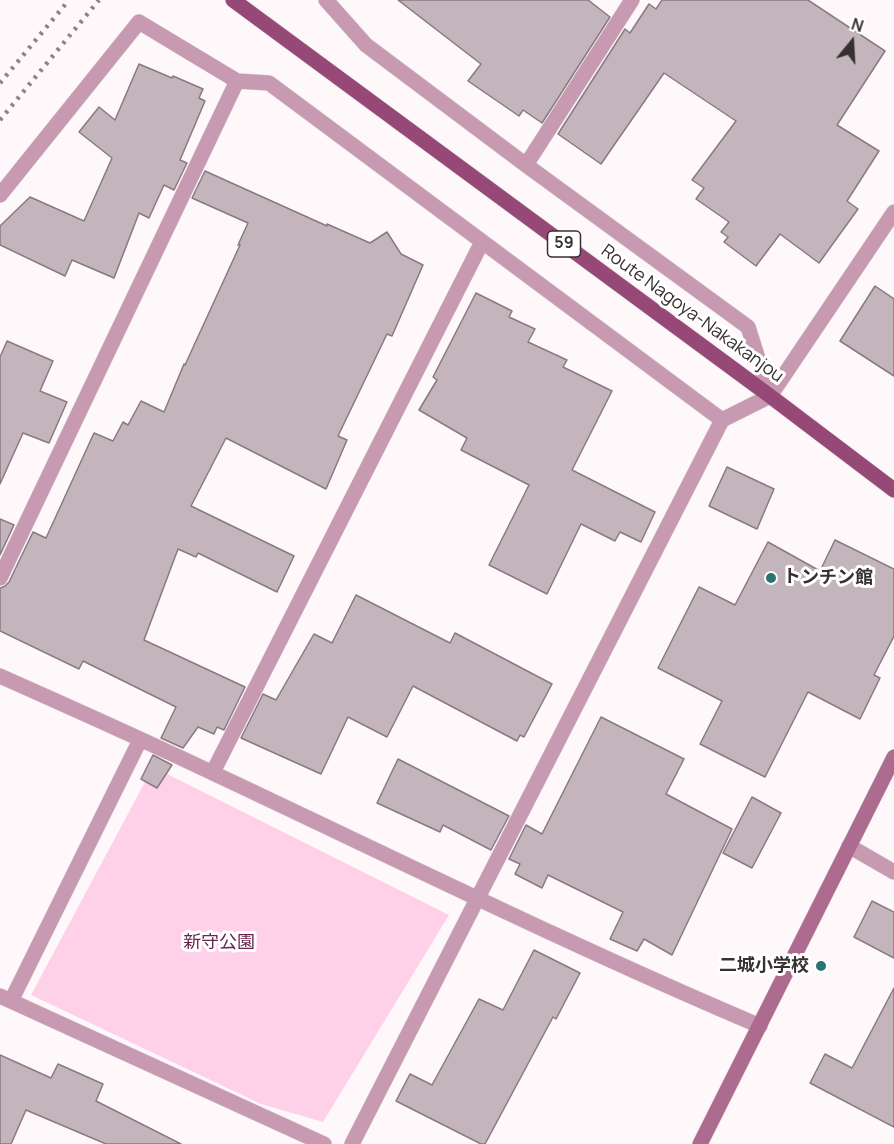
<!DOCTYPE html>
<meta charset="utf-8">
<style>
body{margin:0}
#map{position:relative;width:894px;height:1144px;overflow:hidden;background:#fff8fb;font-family:Manrope,sans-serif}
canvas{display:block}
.north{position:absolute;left:822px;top:12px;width:60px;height:60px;-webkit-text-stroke:4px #fff;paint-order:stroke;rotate:18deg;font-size:16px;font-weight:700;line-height:24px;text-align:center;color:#363033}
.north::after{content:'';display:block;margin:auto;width:21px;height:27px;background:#363033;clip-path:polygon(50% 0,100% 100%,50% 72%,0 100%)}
</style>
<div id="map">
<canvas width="894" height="1144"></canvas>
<div class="north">N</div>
</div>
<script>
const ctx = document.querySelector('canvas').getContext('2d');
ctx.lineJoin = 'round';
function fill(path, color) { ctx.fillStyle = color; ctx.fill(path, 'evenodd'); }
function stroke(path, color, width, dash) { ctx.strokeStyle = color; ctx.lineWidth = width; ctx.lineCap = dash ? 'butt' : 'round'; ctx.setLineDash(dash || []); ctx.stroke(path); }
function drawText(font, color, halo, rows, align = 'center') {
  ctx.font = font + ' Manrope,"Noto Sans JP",sans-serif'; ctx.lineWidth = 6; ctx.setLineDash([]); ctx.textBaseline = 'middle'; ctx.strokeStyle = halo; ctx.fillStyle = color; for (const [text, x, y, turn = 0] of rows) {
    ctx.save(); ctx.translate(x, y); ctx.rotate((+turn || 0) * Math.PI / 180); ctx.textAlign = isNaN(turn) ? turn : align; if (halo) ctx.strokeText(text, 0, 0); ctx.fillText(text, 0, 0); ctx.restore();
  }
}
fill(new Path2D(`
 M 153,767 L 449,915 L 323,1122 L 261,1104 L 31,995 Z`), '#fed1e8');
const building = new Path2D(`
 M 398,0 L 588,0 L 610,17 L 542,123 L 523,110 L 519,116 L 468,81 L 481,64 Z
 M 662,0 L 808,0 L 885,51 L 837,125 L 879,151 L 847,201 L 858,209 L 819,263 L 780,234 L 756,266 L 724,242 L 728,237 L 721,232 L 729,222 L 696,199 L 704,188 L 692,180 L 736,121 L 664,73 L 601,164 L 558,134 L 625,29 L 630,33 L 649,4 L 656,9 Z
 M 139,64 L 172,78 L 173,76 L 203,89 L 199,98 L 205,101 L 180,160 L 187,163 L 174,190 L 164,185 L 149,218 L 139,213 L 114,278 L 72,260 L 65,276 L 0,245 L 0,226 L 30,197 L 84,221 L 112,158 L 79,132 L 99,107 L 115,120 Z
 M 205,171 L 327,226 L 327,224 L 370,243 L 387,232 L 401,254 L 423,265 L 392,336 L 387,334 L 338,436 L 347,440 L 326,489 L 226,438 L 191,506 L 294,556 L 277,592 L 198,553 L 196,557 L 178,549 L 144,640 L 245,687 L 224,730 L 217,727 L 214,734 L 198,727 L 183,748 L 161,738 L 176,707 L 83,661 L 79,669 L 0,631 L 0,588 L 5,586 L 9,582 L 33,532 L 46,538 L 94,433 L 113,441 L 123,422 L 128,425 L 141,401 L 164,412 L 184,364 L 185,365 L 240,245 L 238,245 L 248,223 L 192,198 Z
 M 875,286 L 894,299 L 894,376 L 840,341 Z
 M 476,293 L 512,311 L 509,317 L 535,329 L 528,342 L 567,360 L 563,367 L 612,391 L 572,470 L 655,512 L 641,542 L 620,532 L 615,541 L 581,524 L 547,594 L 489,565 L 529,485 L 461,450 L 467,438 L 419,410 L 437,380 L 433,377 Z
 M 7,341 L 53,361 L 40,391 L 67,402 L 49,443 L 23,433 L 0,484 L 0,357 Z
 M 727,467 L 774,489 L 757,529 L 709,506 Z
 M 0,519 L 14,525 L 0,555 Z
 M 835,540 L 894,569 L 894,636 L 874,675 L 880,678 L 860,719 L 808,692 L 765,777 L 700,744 L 722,701 L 658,668 L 699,587 L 735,605 L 768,542 L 820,571 Z
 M 356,595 L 450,643 L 455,633 L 552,684 L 524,737 L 520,735 L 517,741 L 413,686 L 387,737 L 348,717 L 321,774 L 241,738 L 263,694 L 276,700 L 314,634 L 332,643 Z
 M 601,717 L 684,759 L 666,794 L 732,829 L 672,955 L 644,939 L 637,951 L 610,939 L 623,912 L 548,875 L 542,888 L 515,874 L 520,864 L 509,859 L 526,825 L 542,834 Z
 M 153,755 L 172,765 L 157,788 L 141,779 Z
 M 398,759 L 509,816 L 491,850 L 443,825 L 440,832 L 377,803 Z
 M 752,797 L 781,813 L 752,868 L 723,853 Z
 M 872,901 L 894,912 L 894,958 L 854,937 Z
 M 534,950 L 580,973 L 556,1019 L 553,1017 L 485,1144 L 481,1144 L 396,1101 L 410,1074 L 432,1085 L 479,999 L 503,1010 Z
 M 894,988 L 894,1127 L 810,1083 L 825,1054 L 852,1068 Z
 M 0,1055 L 51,1078 L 58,1064 L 103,1084 L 96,1101 L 181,1144 L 106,1144 L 26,1110 L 11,1144 L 0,1144 Z`);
fill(building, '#c4b4bc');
stroke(building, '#897a81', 1.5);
const street = new Path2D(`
 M 326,0 L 366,45 L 526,165 L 748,327 L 770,396
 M 526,165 L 632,0
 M 0,195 L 139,22 L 237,81 L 269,83 L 722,420
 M 0,578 L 237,81
 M 0,676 C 72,708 144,740 215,774 C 396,859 576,948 760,1026
 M 213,772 L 482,242
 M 849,846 L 894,872
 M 0,996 L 324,1144
 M 11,1001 L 140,740
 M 352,1144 L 722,420 L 770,396 L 894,212`);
const secondary = new Path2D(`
 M 700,1144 L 894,757`);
const primary = new Path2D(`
 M 233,0 L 770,396 L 894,490`);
stroke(street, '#dbd4d7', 16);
stroke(secondary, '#dbd4d7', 16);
stroke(primary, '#dbd4d7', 16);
stroke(street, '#c79ab2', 15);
stroke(secondary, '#ac6b8f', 15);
stroke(primary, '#964876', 15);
stroke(new Path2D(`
 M 0,83 L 69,0
 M 0,120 L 99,0`), '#8b8588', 4.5, [3, 6]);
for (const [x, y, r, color] of [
 [771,578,6,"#297374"],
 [821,966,6,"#297374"]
]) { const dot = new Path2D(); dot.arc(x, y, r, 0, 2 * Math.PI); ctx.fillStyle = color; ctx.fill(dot); stroke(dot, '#fff', 2); }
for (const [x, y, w] of [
 [564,244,33]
]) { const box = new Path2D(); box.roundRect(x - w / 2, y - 13, w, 26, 4.5); ctx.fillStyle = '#fff'; ctx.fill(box); stroke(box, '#363033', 1.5); }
drawText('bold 16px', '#363033', null, [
 ["59",564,244]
]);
drawText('18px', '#363033', '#fff', [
 ["Route Nagoya-Nakakanjou",692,314,36]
]);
drawText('bold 18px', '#363033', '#fff', [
 ["トンチン館",783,578],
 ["二城小学校",809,966,"right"]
], 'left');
drawText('18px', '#69244e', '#fff', [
 ["新守公園",219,943]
]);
</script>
